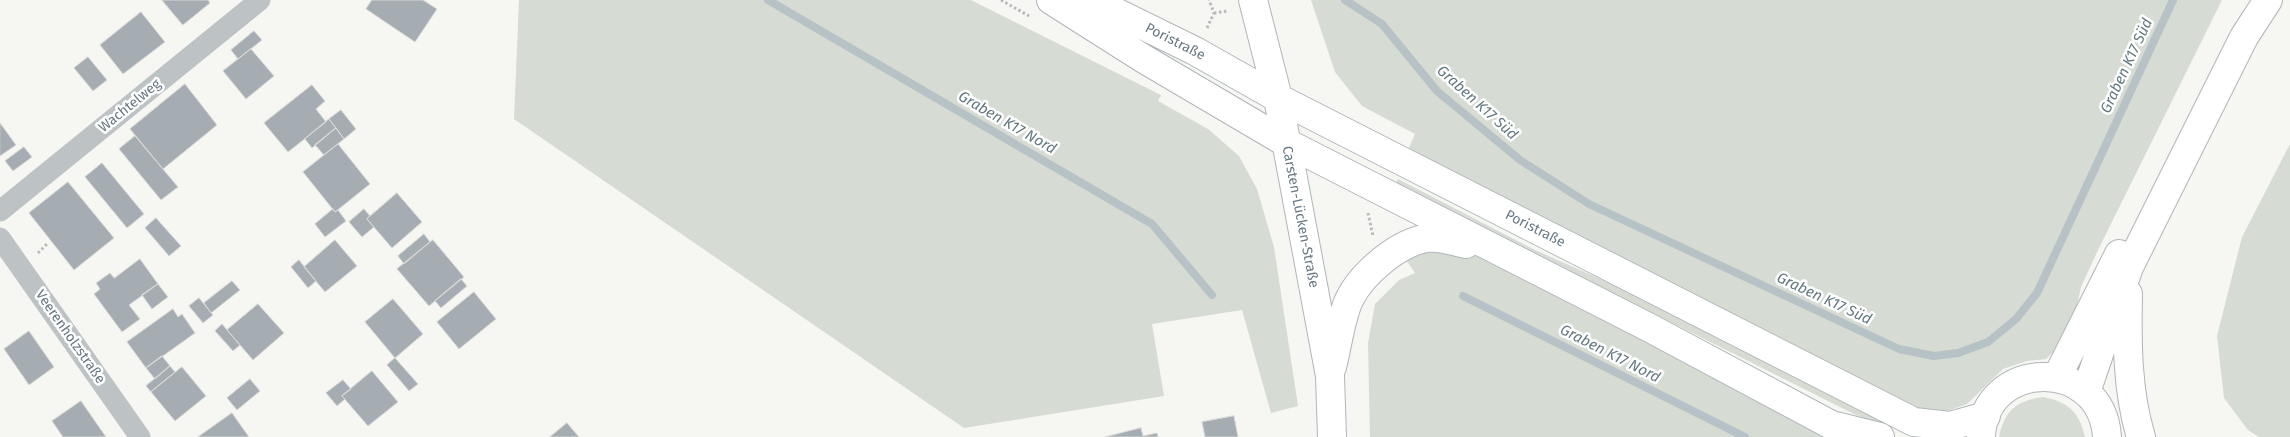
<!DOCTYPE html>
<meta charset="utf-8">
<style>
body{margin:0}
canvas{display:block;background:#f6f6f3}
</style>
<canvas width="2290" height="437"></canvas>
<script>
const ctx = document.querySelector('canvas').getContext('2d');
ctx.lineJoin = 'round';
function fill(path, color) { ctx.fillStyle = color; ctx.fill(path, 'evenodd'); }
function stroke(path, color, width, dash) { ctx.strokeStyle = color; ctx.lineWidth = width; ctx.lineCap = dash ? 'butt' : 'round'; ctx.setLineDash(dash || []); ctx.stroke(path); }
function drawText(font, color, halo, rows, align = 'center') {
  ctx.font = font + ' "Fira Sans",sans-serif'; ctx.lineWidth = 5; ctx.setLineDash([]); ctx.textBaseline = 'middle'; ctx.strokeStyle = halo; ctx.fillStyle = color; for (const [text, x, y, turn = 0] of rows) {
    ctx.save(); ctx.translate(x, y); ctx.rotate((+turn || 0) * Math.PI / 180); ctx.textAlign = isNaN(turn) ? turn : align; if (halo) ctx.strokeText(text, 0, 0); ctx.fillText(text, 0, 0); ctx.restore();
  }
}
fill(new Path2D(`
 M 519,0 L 971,0 L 1161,95 L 1158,101 L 1208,129 L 1239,156 L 1257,189 L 1274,247 L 1298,406 L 1271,413 L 1242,310 L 1152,324 L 1164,396 L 964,428 L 514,119 Z
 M 1311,0 L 2222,0 L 2098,250 L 2081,287 L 2074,320 L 2061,344 L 2046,359 L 2027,361 L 2003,369 L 1967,404 L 1944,412 L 1921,409 L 1408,150 L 1415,134 L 1362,106 L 1335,72 Z
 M 2290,144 L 2290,437 L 2259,437 L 2248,430 L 2224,398 L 2217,336 L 2242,237 Z
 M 1398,179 L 1535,250 L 1634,294 L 1917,436 L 1856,415 L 1395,184 Z
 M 1445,249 L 1487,256 L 1840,437 L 1370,437 L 1368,343 L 1375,304 L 1399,280 L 1415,273 L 1404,257 Z
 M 2043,397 C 2068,402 2079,411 2085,437 L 1999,437 C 2005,410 2016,401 2043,397 Z`), '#d6dbd3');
stroke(new Path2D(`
 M 768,0 L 1152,224 L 1212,295
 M 1345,0 L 1382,24 L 1437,91 L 1520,160 L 1589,204 L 1899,349 L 1934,356 L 1958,353 L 1988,342 L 2016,319 L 2037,293 L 2173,0
 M 1463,296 L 1745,437`), '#b6c2c5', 8);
const building = new Path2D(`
 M 162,0 L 208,0 L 210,3 L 183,25 Z
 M 372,0 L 423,0 L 437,9 L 415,42 L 366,9 Z
 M 141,12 L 165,42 L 123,74 L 100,45 Z
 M 254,31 L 262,40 L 238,59 L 231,50 Z
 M 251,49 L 274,76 L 246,99 L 223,71 Z
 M 88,57 L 107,80 L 93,91 L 74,68 Z
 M 185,84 L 217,125 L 163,169 L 130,129 Z
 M 312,85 L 325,101 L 316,109 L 326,122 L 288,152 L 264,123 Z
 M 341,110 L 356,129 L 344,139 L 329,119 Z
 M 329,119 L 336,128 L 312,148 L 305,139 Z
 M 0,123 L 16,145 L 0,156 Z
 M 336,128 L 344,139 L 324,155 L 315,145 Z
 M 135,136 L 178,187 L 161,200 L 119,149 Z
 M 338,144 L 370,184 L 335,212 L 303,172 Z
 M 24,147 L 32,157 L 13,171 L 5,161 Z
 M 102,163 L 144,214 L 127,228 L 85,177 Z
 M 68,182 L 114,238 L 74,270 L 29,213 Z
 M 397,193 L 422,222 L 392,248 L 367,219 Z
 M 333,209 L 335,212 L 338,210 L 346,221 L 325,237 L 315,224 Z
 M 364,209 L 370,216 L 367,219 L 374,227 L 362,237 L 349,222 Z
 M 156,218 L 181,246 L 169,256 L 145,228 Z
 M 424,234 L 430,242 L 404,264 L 398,256 Z
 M 335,240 L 357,266 L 325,292 L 304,267 Z
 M 433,240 L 464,277 L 429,306 L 397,269 Z
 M 140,259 L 158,284 L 129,305 L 140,319 L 122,332 L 94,294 L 100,289 L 96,283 L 110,273 L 114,278 Z
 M 299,260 L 316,281 L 308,288 L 291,267 Z
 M 461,279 L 467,286 L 441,308 L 435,301 Z
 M 232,281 L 240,290 L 211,313 L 204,303 Z
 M 158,284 L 168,297 L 152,309 L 142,295 Z
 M 474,292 L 496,319 L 459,349 L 437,322 Z
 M 199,298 L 213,315 L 203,323 L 189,306 Z
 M 393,299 L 423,334 L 395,358 L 365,322 Z
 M 258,304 L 284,333 L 253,360 L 227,330 Z
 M 173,309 L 178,317 L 182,314 L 195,333 L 146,368 L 127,342 Z
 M 222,324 L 240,345 L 233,351 L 215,331 Z
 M 29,331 L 54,367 L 29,385 L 4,349 Z
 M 162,356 L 170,366 L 155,379 L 146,368 Z
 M 395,358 L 418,384 L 409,391 L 387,365 Z
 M 170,366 L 175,372 L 151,392 L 146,386 Z
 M 182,367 L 206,396 L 175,421 L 151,392 Z
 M 372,371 L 398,402 L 368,426 L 342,396 Z
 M 250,379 L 260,391 L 237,410 L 227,398 Z
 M 343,380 L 351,389 L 342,396 L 345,399 L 337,406 L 326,393 Z
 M 81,401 L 106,437 L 63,437 L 52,421 Z
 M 232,413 L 249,437 L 198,437 Z
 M 1234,416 L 1238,437 L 1205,437 L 1202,422 Z
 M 567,423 L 579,437 L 550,437 Z
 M 1141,428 L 1143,436 L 1157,433 L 1158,437 L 1105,437 Z`);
fill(building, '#a5adb2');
stroke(building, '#d8d8d6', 1);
const secondary = new Path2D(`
 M 1051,0 L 1144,59 L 1285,142 L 1648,327 L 1854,437
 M 1091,0 L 1195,51 L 1278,98 L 1914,422 L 1950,426 L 1986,416
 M 1253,0 L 1278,98 L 1330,376 L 1332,437
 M 1332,367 C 1337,348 1341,317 1349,300 C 1362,273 1399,242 1428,238 C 1440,236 1455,242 1466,244
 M 1836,426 L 1880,437
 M 1981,437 C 1984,358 2102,356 2107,437`);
const highway = new Path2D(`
 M 2128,294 C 2127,342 2127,391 2141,437
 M 2057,377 L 2119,254
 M 2086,392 L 2129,267 L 2244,37 L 2268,0`);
stroke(secondary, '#b0b6ba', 30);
stroke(highway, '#b1b5b8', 30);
stroke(new Path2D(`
 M 1001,0 L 1029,16
 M 1214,13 L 1228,11
 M 1207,28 L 1214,13 L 1209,0
 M 1368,213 L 1373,236
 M 38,253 L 48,243`), '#b8bbbd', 3, [2.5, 2.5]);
stroke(new Path2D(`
 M 0,211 L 260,0
 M 0,238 L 140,437`), '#bdc2c5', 21);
stroke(secondary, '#fff', 28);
stroke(highway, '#fff', 28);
drawText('14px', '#677882', '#fff', [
 ["Poristraße",1175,42,27],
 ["Wachtelweg",130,106,-39],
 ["Carsten-Lücken-Straße",1300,217,79],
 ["Poristraße",1535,229,27],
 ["Veerenholzstraße",70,337,55]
]);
drawText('italic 15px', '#63797f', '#fff', [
 ["Graben K17 Süd",2127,66,-65],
 ["Graben K17 Süd",1477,103,42],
 ["Graben K17 Nord",1007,123,30],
 ["Graben K17 Süd",1824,299,25],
 ["Graben K17 Nord",1610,354,27]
]);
</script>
